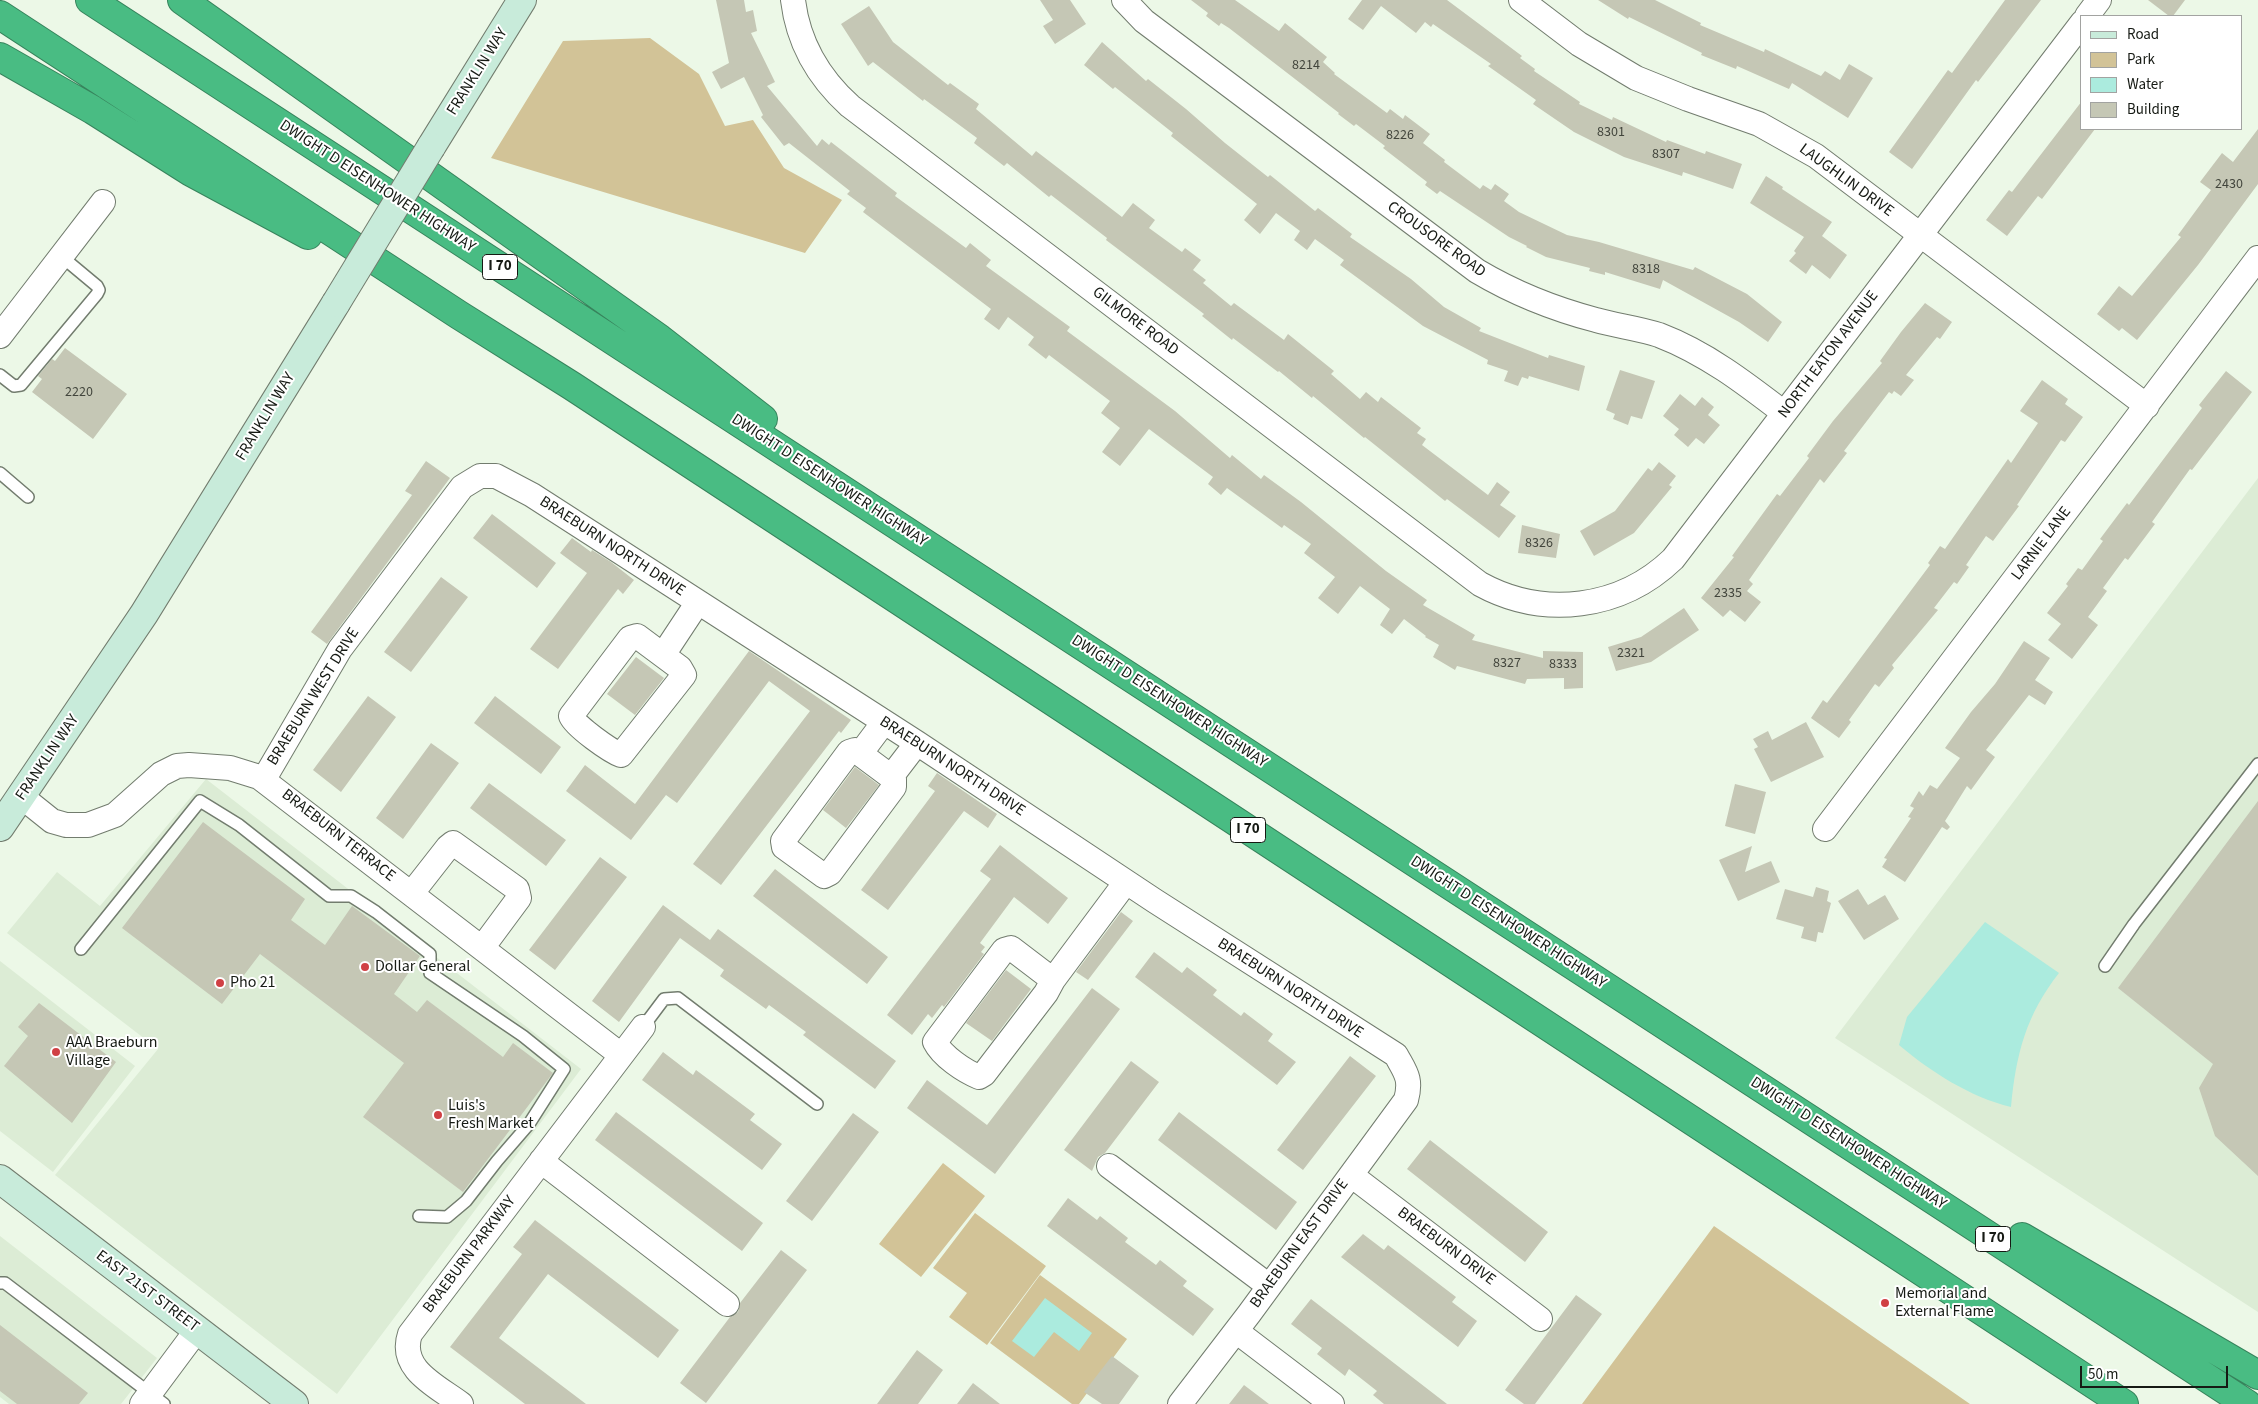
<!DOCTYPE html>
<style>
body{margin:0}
#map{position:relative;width:2258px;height:1404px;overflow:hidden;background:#ecf8e7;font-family:"Source Sans 3",sans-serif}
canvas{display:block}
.legend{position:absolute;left:2080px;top:15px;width:162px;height:115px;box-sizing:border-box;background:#fff;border:1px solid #a2a3a1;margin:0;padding:6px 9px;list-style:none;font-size:15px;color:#161a14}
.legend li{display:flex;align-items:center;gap:10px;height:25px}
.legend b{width:25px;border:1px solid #a2a3a1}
.scale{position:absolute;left:2080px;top:1366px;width:148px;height:22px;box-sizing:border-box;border:2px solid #161a14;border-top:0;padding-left:6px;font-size:15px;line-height:18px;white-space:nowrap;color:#161a14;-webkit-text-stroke:4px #fff;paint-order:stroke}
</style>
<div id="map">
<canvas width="2258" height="1404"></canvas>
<ul class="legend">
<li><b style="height:6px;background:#c8ebda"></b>Road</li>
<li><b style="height:14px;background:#d2c397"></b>Park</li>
<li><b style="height:14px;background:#abebde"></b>Water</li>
<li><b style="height:14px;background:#c5c7b5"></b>Building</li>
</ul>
<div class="scale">50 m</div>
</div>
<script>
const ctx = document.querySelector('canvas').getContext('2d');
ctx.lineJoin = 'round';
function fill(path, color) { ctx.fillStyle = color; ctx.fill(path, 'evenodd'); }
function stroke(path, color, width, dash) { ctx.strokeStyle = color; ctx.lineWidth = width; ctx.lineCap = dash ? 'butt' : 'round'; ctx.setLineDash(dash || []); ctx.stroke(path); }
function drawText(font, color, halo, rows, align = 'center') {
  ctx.font = font + ' "Source Sans 3",sans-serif'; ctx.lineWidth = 4; ctx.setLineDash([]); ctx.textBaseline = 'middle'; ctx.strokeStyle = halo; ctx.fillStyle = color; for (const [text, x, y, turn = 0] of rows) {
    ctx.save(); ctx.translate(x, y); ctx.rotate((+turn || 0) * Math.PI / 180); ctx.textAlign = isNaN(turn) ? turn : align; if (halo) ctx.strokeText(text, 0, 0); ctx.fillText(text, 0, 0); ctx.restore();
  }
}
fill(new Path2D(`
 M 2258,478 L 2258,1312 L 1835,1038 Z
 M 206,779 L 581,1069 L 337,1394 L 55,1175 L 158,1049 L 7,933 L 57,872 L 100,906 Z
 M 0,961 L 135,1066 L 53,1172 L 0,1131 Z
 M 0,1236 L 157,1358 L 121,1404 L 9,1404 L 0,1397 Z`), '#dcecd5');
fill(new Path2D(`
 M 650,38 L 699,74 L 725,126 L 753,120 L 784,168 L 842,200 L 805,253 L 491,158 L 563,41 Z
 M 943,1163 L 985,1196 L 921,1277 L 879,1244 Z
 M 975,1213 L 1046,1266 L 987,1345 L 949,1317 L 967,1293 L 933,1268 Z
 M 1714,1226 L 1970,1404 L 1582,1404 Z
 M 1040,1275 L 1127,1339 L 1079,1404 L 1072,1404 L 990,1343 Z`), '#d2c397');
fill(new Path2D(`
 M 1985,922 L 2059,973 C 2026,1015 2016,1054 2011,1107 C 1970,1097 1931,1072 1899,1045 L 1907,1017 Z
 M 1045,1298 L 1092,1333 L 1079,1351 L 1054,1332 L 1034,1357 L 1012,1341 Z`), '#abebde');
fill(new Path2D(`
 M 716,0 L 744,0 L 746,12 L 753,10 L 757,31 L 751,33 L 775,82 L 767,86 L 817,146 L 822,139 L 829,145 L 831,142 L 897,193 L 895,196 L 966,248 L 970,243 L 991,260 L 986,266 L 1070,327 L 1067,331 L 1175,411 L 1230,458 L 1232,455 L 1261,479 L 1264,475 L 1301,502 L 1386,571 L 1427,600 L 1423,605 L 1475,635 L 1472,640 L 1543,658 L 1543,651 L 1583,652 L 1583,688 L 1564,689 L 1564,678 L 1527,679 L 1525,684 L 1457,666 L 1455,670 L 1433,657 L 1439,645 L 1425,637 L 1426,636 L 1404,619 L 1392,634 L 1380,625 L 1390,609 L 1360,586 L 1338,614 L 1318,598 L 1335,577 L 1304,553 L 1311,544 L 1284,525 L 1282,528 L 1227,488 L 1221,495 L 1208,484 L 1213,477 L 1149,429 L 1120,466 L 1102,452 L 1120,428 L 1101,413 L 1110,401 L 1049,355 L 1046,359 L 1028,345 L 1034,337 L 1008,317 L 999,330 L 984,319 L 991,309 L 863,212 L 866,208 L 847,194 L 850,191 L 789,143 L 784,146 L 761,117 L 763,115 L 744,77 L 721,89 L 712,72 L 729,63 Z
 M 1040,0 L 1070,0 L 1086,24 L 1055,44 L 1043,26 L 1053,20 Z
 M 1191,0 L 1235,0 L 1279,31 L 1285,23 L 1327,57 L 1323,62 L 1335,73 L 1334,74 L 1387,113 L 1390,109 L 1403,119 L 1405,115 L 1430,134 L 1423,143 L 1445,160 L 1444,162 L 1480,189 L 1483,185 L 1491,190 L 1495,184 L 1509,194 L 1504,201 L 1519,212 L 1567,235 L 1599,242 L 1693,270 L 1695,267 L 1747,294 L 1782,322 L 1768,342 L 1739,322 L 1663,280 L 1660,289 L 1605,272 L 1605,275 L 1589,271 L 1590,268 L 1546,257 L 1526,247 L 1527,246 L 1509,237 L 1440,191 L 1437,194 L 1425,185 L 1427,182 L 1383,148 L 1385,146 L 1356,124 L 1354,126 L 1338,114 L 1339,113 L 1229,28 L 1221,23 L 1219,26 L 1206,16 L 1208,13 Z
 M 1362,0 L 1447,0 L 1522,56 L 1520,58 L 1535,69 L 1534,71 L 1580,102 L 1579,104 L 1612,120 L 1613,117 L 1666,142 L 1667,140 L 1705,154 L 1706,151 L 1742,164 L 1733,189 L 1683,172 L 1682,176 L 1624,157 L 1574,132 L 1533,104 L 1536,100 L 1488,66 L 1491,64 L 1433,24 L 1431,27 L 1425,22 L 1416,33 L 1381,6 L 1363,30 L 1348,19 Z
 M 1598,0 L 1655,0 L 1701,23 L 1700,25 L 1764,52 L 1765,49 L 1821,76 L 1825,71 L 1840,80 L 1849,64 L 1873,78 L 1848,118 L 1792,83 L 1789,89 L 1737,66 L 1736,69 L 1701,55 L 1702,53 L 1629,17 L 1628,19 Z
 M 2005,0 L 2041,0 L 1978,82 L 1976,80 L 1912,169 L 1889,152 L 1948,70 L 1952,73 Z
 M 2148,0 L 2185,0 L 2173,16 L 2169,16 Z
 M 869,6 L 893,42 L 948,85 L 950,83 L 979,104 L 976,109 L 1032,156 L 1036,151 L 1122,217 L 1133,203 L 1155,220 L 1149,228 L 1182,252 L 1185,248 L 1201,260 L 1193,270 L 1206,280 L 1203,283 L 1231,306 L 1234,303 L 1284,340 L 1288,334 L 1334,371 L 1331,374 L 1360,399 L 1366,392 L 1378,402 L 1381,397 L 1421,428 L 1417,433 L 1426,439 L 1422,445 L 1488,495 L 1497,482 L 1510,492 L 1500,505 L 1516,516 L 1499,538 L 1447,499 L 1445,501 L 1365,437 L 1364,438 L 1313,396 L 1312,398 L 1279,371 L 1278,372 L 1233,338 L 1232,340 L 1202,316 L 1204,314 L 1106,240 L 1107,238 L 1051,195 L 1049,197 L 1007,163 L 1004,166 L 974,143 L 977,138 L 924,99 L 923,101 L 873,62 L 868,66 L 841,24 Z
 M 1102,42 L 1146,81 L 1148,79 L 1186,109 L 1225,143 L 1268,177 L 1270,175 L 1315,211 L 1318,208 L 1352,234 L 1350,237 L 1411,279 L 1444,307 L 1481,328 L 1479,331 L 1548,358 L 1549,355 L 1585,366 L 1579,391 L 1529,376 L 1528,379 L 1522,377 L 1518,386 L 1504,381 L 1508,371 L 1487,364 L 1488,360 L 1423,326 L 1340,265 L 1344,260 L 1315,239 L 1307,250 L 1294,240 L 1300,231 L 1276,213 L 1260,234 L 1244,220 L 1257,204 L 1171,136 L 1173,133 L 1115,87 L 1113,89 L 1084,65 Z
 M 2082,101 L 2082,129 L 2095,129 L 2042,199 L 2038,196 L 2007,236 L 1986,220 L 2009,190 L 2012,192 Z
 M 2258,129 L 2258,184 L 2198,265 L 2137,340 L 2122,328 L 2119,331 L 2097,314 L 2119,286 L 2132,296 L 2181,237 L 2178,235 L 2211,190 L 2200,182 L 2222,153 L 2233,162 Z
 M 1766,176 L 1783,187 L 1782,189 L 1832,222 L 1822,236 L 1847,255 L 1830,279 L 1812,265 L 1806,274 L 1789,261 L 1796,253 L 1794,251 L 1804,237 L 1750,203 Z
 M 1925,303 L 1952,322 L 1940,339 L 1937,337 L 1906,375 L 1914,380 L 1901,396 L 1894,391 L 1892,394 L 1889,392 L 1844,451 L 1847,453 L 1824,483 L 1820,479 L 1749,580 L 1753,584 L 1747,591 L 1761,602 L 1745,622 L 1730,610 L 1723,617 L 1701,598 L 1734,557 L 1732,556 L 1777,494 L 1780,496 L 1809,458 L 1807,456 L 1833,421 L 1882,363 L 1880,361 L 1901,332 Z
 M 65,348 L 127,394 L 93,439 L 32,392 L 42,379 L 38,376 L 52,359 L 55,361 Z
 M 1620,370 L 1655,381 L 1642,419 L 1631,416 L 1628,425 L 1613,419 L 1615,414 L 1606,410 Z
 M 2226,371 L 2252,392 L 2192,470 L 2190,469 L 2152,522 L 2155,524 L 2128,560 L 2125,558 L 2103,588 L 2107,591 L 2088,617 L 2098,625 L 2072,659 L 2048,640 L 2061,624 L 2047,613 L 2068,586 L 2066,584 L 2078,568 L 2082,570 L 2103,541 L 2100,539 L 2127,503 L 2129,505 L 2202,408 L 2199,405 Z
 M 2042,380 L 2068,399 L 2065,404 L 2083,417 L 2065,442 L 2061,440 L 2017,505 L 2019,506 L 1993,541 L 1986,536 L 1966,565 L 1969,567 L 1957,584 L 1954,582 L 1934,608 L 1938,610 L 1892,665 L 1894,668 L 1879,687 L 1875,684 L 1849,720 L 1851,722 L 1839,738 L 1811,718 L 1823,700 L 1827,703 L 1930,565 L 1928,563 L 1940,546 L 1945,549 L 2008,459 L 2011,463 L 2038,423 L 2020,411 Z
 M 1680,394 L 1695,406 L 1702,397 L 1714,407 L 1708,415 L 1720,425 L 1704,444 L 1696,438 L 1688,447 L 1674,435 L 1679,429 L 1663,416 Z
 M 426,461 L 450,478 L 327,644 L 311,632 L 412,495 L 405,491 Z
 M 1659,462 L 1676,476 L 1669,485 L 1672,487 L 1634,533 L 1594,556 L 1580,531 L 1615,511 L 1648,468 L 1652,471 Z
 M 492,514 L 556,563 L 537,588 L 473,538 Z
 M 1522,525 L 1560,534 L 1556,558 L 1518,553 Z
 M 572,538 L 591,552 L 592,550 L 611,562 L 634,580 L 623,594 L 618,589 L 558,669 L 530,649 L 587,573 L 560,553 Z
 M 441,577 L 468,597 L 411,672 L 384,652 Z
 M 1684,608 L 1699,630 L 1651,662 L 1616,671 L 1608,647 L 1641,637 Z
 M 2024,641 L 2050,658 L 2035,680 L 2053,692 L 2045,705 L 2029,695 L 1986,750 L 1995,757 L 1971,790 L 1967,786 L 1945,821 L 1950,827 L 1947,830 L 1942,827 L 1905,882 L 1882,867 L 1887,859 L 1884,858 L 1911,818 L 1908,817 L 1914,808 L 1910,806 L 1919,791 L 1923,796 L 1930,785 L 1937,789 L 1960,758 L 1945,748 L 1971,712 L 1995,684 Z
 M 749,651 L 851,720 L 841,733 L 839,731 L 721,885 L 693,864 L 810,711 L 769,681 L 677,803 L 666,795 L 631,840 L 566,791 L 585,765 L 635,804 Z
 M 636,657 L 664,678 L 635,715 L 607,694 Z
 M 368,696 L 396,717 L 341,792 L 313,770 Z
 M 495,696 L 561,747 L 541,774 L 474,723 Z
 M 1806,722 L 1824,757 L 1771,782 L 1754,749 L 1758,747 L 1753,739 L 1768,731 L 1772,740 Z
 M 431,743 L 459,763 L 403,839 L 376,818 Z
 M 855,767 L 879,785 L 846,828 L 823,810 Z
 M 937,773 L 997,814 L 988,828 L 964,811 L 888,910 L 861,890 L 935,791 L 928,786 Z
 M 489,783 L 566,840 L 546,866 L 470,808 Z
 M 1735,784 L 1766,792 L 1755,834 L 1725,826 Z
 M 2258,801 L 2258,1176 L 2215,1136 L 2199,1088 L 2213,1064 L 2118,988 Z
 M 203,822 L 305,899 L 291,920 L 325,945 L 352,906 L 420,956 L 394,994 L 417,1012 L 427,1000 L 503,1057 L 513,1043 L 553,1073 L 463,1192 L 363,1117 L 404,1063 L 260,954 L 222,1004 L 122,928 Z
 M 1000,845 L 1068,898 L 1048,924 L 1014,897 L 980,943 L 985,947 L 981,952 L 984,954 L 944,1007 L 942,1005 L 932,1018 L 928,1014 L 912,1035 L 887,1015 L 991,879 L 980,871 Z
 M 1752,846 L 1745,872 L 1771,861 L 1780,882 L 1738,901 L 1719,860 Z
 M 600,857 L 627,877 L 555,970 L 529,950 Z
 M 775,869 L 888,957 L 867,984 L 753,896 Z
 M 1816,887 L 1829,891 L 1827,901 L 1831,903 L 1823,933 L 1818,932 L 1816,942 L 1801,938 L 1804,927 L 1776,919 L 1785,889 L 1813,897 Z
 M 1858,889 L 1868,905 L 1885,895 L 1899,919 L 1864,940 L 1838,901 Z
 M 663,905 L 710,940 L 718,929 L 896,1061 L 875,1089 L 803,1035 L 806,1032 L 769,1005 L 766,1009 L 720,976 L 724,970 L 680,938 L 619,1022 L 592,1001 Z
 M 1121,912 L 1133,921 L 1088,980 L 1076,972 Z
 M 1154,952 L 1182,973 L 1187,967 L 1217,990 L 1213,995 L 1241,1016 L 1244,1012 L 1273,1034 L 1268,1041 L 1296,1062 L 1277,1085 L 1135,977 Z
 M 1006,970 L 1031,989 L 992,1041 L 966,1023 Z
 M 1092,988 L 1120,1009 L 995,1174 L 907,1108 L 927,1080 L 987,1125 Z
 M 39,1003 L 116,1062 L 72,1123 L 4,1066 L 28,1036 L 18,1027 Z
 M 663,1052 L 693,1075 L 696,1070 L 755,1114 L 750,1120 L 782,1144 L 762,1170 L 642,1080 Z
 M 1350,1056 L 1376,1076 L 1303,1170 L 1277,1150 Z
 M 1131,1061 L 1159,1082 L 1105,1153 L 1098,1157 L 1092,1171 L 1064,1150 Z
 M 616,1112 L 763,1223 L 742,1251 L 595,1140 Z
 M 1179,1112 L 1297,1202 L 1276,1230 L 1158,1140 Z
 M 853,1113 L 879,1132 L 812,1221 L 786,1201 Z
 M 1430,1140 L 1548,1232 L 1525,1262 L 1407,1169 Z
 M 1068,1198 L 1097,1220 L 1100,1216 L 1128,1238 L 1125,1242 L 1156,1265 L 1160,1260 L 1187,1281 L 1183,1286 L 1214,1309 L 1193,1336 L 1047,1226 Z
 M 535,1220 L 679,1330 L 658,1358 L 548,1274 L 499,1338 L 586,1404 L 525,1404 L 450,1347 L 522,1254 L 513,1247 Z
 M 1363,1234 L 1384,1250 L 1388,1245 L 1456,1297 L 1452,1302 L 1477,1321 L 1458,1347 L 1341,1257 Z
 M 781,1250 L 807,1270 L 706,1403 L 680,1383 L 730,1317 L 738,1312 L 740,1303 Z
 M 1576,1295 L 1602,1314 L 1535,1404 L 1524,1404 L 1505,1390 Z
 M 1311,1299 L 1447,1404 L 1384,1404 L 1373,1395 L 1377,1391 L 1349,1369 L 1345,1376 L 1317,1354 L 1322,1348 L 1291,1324 Z
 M 0,1325 L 88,1393 L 79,1404 L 17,1404 L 0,1391 Z
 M 917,1350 L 943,1370 L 918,1404 L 877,1404 Z
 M 1112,1356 L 1139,1376 L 1119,1404 L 1102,1404 L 1084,1392 Z
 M 973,1383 L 1000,1404 L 957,1404 Z
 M 1244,1385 L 1269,1404 L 1229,1404 Z`), '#c5c7b5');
const service = new Path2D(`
 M 0,375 L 14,386 L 21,385 L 97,294 L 99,290 L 97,286 L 61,256
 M 0,473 L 28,497
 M 81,949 L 200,801 L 239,825 L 329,896 L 351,896 L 376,912 L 430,954 L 430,973 L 523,1036 L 564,1069 L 529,1124 L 497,1161 L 466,1201 L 447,1217 L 419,1216
 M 2105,966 L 2134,924 L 2258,764
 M 643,1027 L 664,999 L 678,998 L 817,1104
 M 0,1283 L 5,1283 L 164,1404`);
const minor = new Path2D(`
 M 793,0 C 798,42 819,78 850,106 L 1480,584 C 1544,619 1621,609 1673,559 L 2082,23
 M 1124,0 L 1144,21 L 1477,271 C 1514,293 1554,309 1596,320 C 1617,326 1638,328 1659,335 C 1706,353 1745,383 1784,413
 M 1521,0 L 1579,44 L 1636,78 L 1688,99 L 1759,124 L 1816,156 L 2147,406
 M 2087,16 L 2099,0
 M 0,336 L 103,202
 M 637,636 L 680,668 L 684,675 L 621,755 C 610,751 575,726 571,716 L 630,638 Z
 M 663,655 L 698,602
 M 855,750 L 894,779 L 894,787 L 830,873 L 824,876 L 784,847 L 783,841 L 849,752 Z
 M 860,754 L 884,722
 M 891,777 L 917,743
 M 264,779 L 340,649 L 462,487 L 480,476 L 496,476 L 532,495 L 917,743 L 1155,901 L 1396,1055 C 1405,1072 1412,1078 1406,1100 L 1249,1314 L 1180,1404
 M 22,797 L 52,821 L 66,825 L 88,825 L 115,815 L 161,774 L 177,766 L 189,765 L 230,768 L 259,777 L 621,1055
 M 1825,829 L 2258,258
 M 412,893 L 448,847 L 453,843 L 517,889 L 519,898 L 482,948
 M 1011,948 L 1053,980 L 1046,993 L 984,1074 L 979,1077 C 964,1071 942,1056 935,1042 L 1004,950 Z
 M 1053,980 L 1126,882
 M 541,1161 L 727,1304
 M 1109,1166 L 1269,1286
 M 1351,1175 L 1540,1319
 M 1236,1331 L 1332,1404
 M 142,1404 L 197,1330
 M 461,1404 C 437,1386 398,1369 410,1334 L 643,1027`);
const secondary = new Path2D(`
 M 431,147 L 522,0
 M 0,827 L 144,614 L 336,303
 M 0,1179 L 294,1404`);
const motorway = new Path2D(`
 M 90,0 L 2247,1404
 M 182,0 L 660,339 L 763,419
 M 0,15 L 459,315 L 572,386 L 2124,1404
 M 0,57 L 93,110 L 191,172 L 308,235
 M 2022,1237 L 2258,1375`);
stroke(service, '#727c6e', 14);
stroke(minor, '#727c6e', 26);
stroke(secondary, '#727c6e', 30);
stroke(motorway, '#37835c', 30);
stroke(service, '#fff', 11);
stroke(minor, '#fff', 24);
stroke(secondary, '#c8ebda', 28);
stroke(motorway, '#49bc83', 28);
const secondaryBridge = new Path2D(`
 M 336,303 L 431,147`);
stroke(secondaryBridge, '#727c6e', 30, []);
stroke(secondaryBridge, '#c8ebda', 28);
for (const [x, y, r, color] of [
 [365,967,5,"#d04044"],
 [220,983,5,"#d04044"],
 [56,1052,5,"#d04044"],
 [438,1115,5,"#d04044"],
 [1885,1303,5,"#d04044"]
]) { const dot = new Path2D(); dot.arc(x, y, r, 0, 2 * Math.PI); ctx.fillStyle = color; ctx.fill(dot); stroke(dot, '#fff', 2); }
drawText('14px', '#42453c', null, [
 ["8214",1306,66],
 ["8301",1611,133],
 ["8226",1400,136],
 ["8307",1666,155],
 ["2430",2229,185],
 ["8318",1646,270],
 ["2220",79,393],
 ["8326",1539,544],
 ["2335",1728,594],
 ["2321",1631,654],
 ["8327",1507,664],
 ["8333",1563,665]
]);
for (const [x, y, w] of [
 [500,267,35],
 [1248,830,35],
 [1993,1239,35]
]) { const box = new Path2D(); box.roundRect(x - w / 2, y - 12.5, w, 25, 4); ctx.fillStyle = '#fff'; ctx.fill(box); stroke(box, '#161a14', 1); }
drawText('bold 15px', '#161a14', null, [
 ["I 70",500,267],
 ["I 70",1248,830],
 ["I 70",1993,1239]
]);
drawText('16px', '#161a14', '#fff', [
 ["FRANKLIN WAY",478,72,-58],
 ["LAUGHLIN DRIVE",1846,181,36],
 ["DWIGHT D EISENHOWER HIGHWAY",377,187,33],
 ["CROUSORE ROAD",1436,240,36],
 ["GILMORE ROAD",1135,322,37],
 ["NORTH EATON AVENUE",1829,355,-53],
 ["FRANKLIN WAY",266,417,-59],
 ["DWIGHT D EISENHOWER HIGHWAY",829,481,33],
 ["LARNIE LANE",2042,544,-53],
 ["BRAEBURN NORTH DRIVE",612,547,33],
 ["BRAEBURN WEST DRIVE",314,697,-58],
 ["DWIGHT D EISENHOWER HIGHWAY",1169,702,33],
 ["FRANKLIN WAY",48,758,-56],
 ["BRAEBURN NORTH DRIVE",952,767,33],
 ["BRAEBURN TERRACE",338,836,38],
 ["DWIGHT D EISENHOWER HIGHWAY",1508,923,33],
 ["BRAEBURN NORTH DRIVE",1290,989,33],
 ["DWIGHT D EISENHOWER HIGHWAY",1848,1144,33],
 ["BRAEBURN EAST DRIVE",1300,1244,-54],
 ["BRAEBURN DRIVE",1446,1247,37],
 ["BRAEBURN PARKWAY",470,1255,-53],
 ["EAST 21ST STREET",147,1292,37]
]);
drawText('16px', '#161a14', '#fff', [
 ["Dollar General",375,967],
 ["Pho 21",230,983],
 ["AAA Braeburn",66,1043],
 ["Village",66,1061],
 ["Luis's",448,1106],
 ["Fresh Market",448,1124],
 ["Memorial and",1895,1294],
 ["External Flame",1895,1312]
], 'left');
</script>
